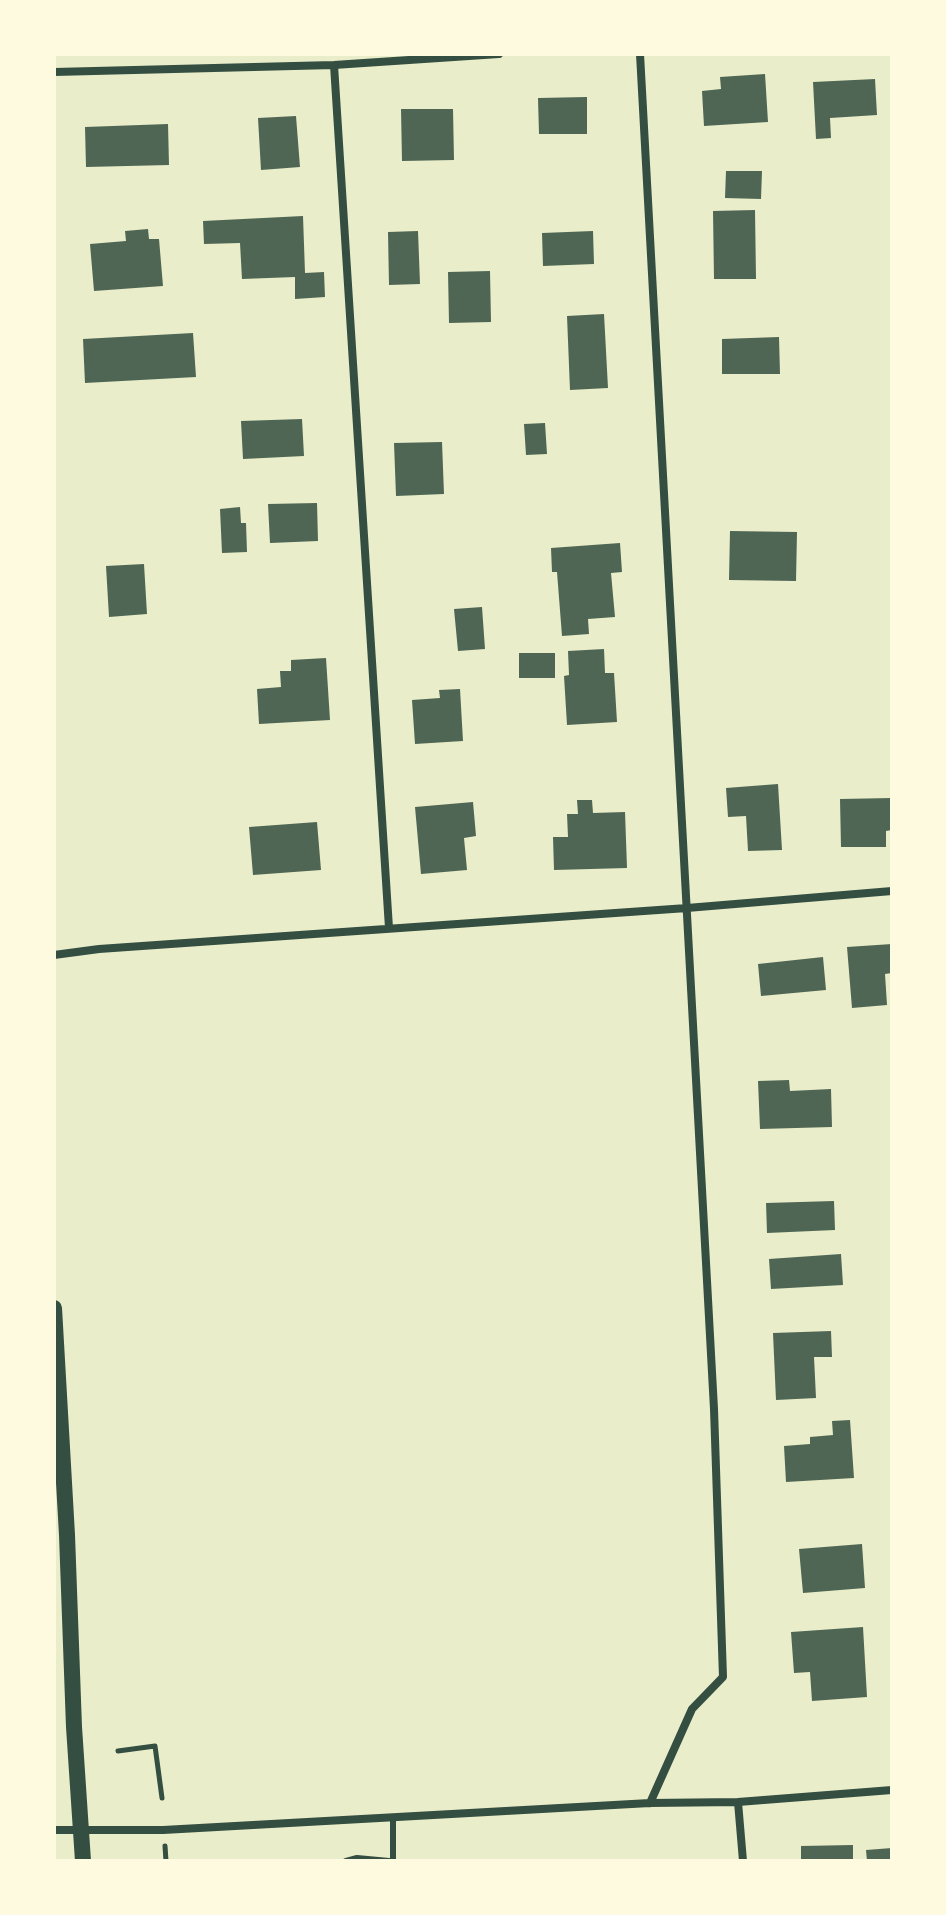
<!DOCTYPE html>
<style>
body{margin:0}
#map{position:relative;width:946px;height:1915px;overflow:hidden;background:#e9edc9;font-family:"PT Sans",sans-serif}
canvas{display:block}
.frame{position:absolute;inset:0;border:56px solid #fefae0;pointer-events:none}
</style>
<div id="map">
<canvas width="946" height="1915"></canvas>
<div class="frame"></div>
</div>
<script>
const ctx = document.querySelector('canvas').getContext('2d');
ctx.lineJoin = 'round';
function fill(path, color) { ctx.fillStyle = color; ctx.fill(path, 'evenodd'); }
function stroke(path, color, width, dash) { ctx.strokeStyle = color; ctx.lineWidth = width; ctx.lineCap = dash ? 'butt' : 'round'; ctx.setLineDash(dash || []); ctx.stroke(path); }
fill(new Path2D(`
 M 765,74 L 768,122 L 704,126 L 702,91 L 721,89 L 720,77 Z
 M 875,79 L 877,115 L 830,118 L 831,138 L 816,139 L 813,82 Z
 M 587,97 L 587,134 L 539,134 L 538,98 Z
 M 401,109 L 453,109 L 454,160 L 402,161 Z
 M 296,116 L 300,167 L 261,170 L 258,118 Z
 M 168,124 L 169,165 L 86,167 L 85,127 Z
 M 726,171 L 762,171 L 761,199 L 725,198 Z
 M 755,210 L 756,279 L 714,279 L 713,211 Z
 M 303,216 L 305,273 L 324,272 L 325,297 L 295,299 L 295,277 L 242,279 L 240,243 L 204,244 L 203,221 Z
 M 148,229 L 149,239 L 159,239 L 163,286 L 94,291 L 90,244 L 126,241 L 125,231 Z
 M 418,231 L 420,284 L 389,285 L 388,232 Z
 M 593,231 L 594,264 L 543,266 L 542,233 Z
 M 490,271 L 491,322 L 449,323 L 448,272 Z
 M 604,314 L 608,388 L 570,390 L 567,316 Z
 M 193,333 L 196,377 L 85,383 L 83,339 Z
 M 779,337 L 780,374 L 722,374 L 722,339 Z
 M 302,419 L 304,456 L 243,459 L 241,421 Z
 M 545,423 L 547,454 L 526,455 L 524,424 Z
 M 442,442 L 444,494 L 396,496 L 394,443 Z
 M 317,503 L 318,541 L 270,543 L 268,504 Z
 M 240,507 L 241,523 L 246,523 L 247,552 L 222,553 L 220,509 Z
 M 730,531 L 797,532 L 796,581 L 729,580 Z
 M 620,543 L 622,572 L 611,573 L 615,617 L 588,619 L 589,634 L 562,636 L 557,572 L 552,572 L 551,548 Z
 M 144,564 L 147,614 L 109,617 L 106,566 Z
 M 482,607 L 485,649 L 458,651 L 454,609 Z
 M 604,649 L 605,673 L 614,673 L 617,722 L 567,725 L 564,676 L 569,675 L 568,651 Z
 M 519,653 L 555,653 L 555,678 L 519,678 Z
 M 326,658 L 330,720 L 259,724 L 257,689 L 281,687 L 280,671 L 291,671 L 291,660 Z
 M 460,689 L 463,741 L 415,744 L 412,700 L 440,698 L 439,690 Z
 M 778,784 L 782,850 L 748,851 L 746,816 L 728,817 L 726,788 Z
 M 892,798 L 892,830 L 886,831 L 886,847 L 841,847 L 840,799 Z
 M 577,800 L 592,800 L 593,813 L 625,812 L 627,868 L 554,870 L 553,837 L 568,837 L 567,814 L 578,814 Z
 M 473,802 L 476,836 L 464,838 L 467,870 L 421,874 L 415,807 Z
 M 317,822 L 321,870 L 253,875 L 249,827 Z
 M 892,944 L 892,973 L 885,974 L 887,1005 L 852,1008 L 847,947 Z
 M 823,957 L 826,990 L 761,996 L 758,964 Z
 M 789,1080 L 790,1091 L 831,1089 L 832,1127 L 760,1129 L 758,1081 Z
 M 834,1201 L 835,1230 L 767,1233 L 766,1203 Z
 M 841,1254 L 843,1285 L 771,1289 L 769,1259 Z
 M 831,1331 L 832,1357 L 814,1357 L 816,1398 L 776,1400 L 773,1333 Z
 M 850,1420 L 854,1478 L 786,1482 L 784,1446 L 810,1444 L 810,1437 L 833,1435 L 832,1421 Z
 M 862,1544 L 865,1588 L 803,1593 L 799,1549 Z
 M 863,1627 L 867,1697 L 812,1701 L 810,1672 L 794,1673 L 791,1632 Z
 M 853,1845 L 853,1861 L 801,1861 L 801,1846 Z
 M 892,1848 L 892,1861 L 867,1861 L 866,1850 Z`), '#4f6655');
stroke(new Path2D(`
 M 118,1751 L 155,1746 L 162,1798
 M 165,1846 L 166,1861`), '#344e41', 5);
stroke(new Path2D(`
 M 346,1861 L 357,1858 L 389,1861
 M 393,1861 L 393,1818`), '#344e41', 6);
stroke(new Path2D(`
 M 640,54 L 714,1409 L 723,1677 L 692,1709 L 650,1803
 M 334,65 L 389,928
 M 54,72 L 334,65 L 499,54
 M 54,955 L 99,949 L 687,908 L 892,891
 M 738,1802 L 743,1861
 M 54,1830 L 163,1830 L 650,1803 L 738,1802 L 892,1790`), '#344e41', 8);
stroke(new Path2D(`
 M 54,1308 L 67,1535 L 74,1727 L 83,1861`), '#344e41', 16);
</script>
